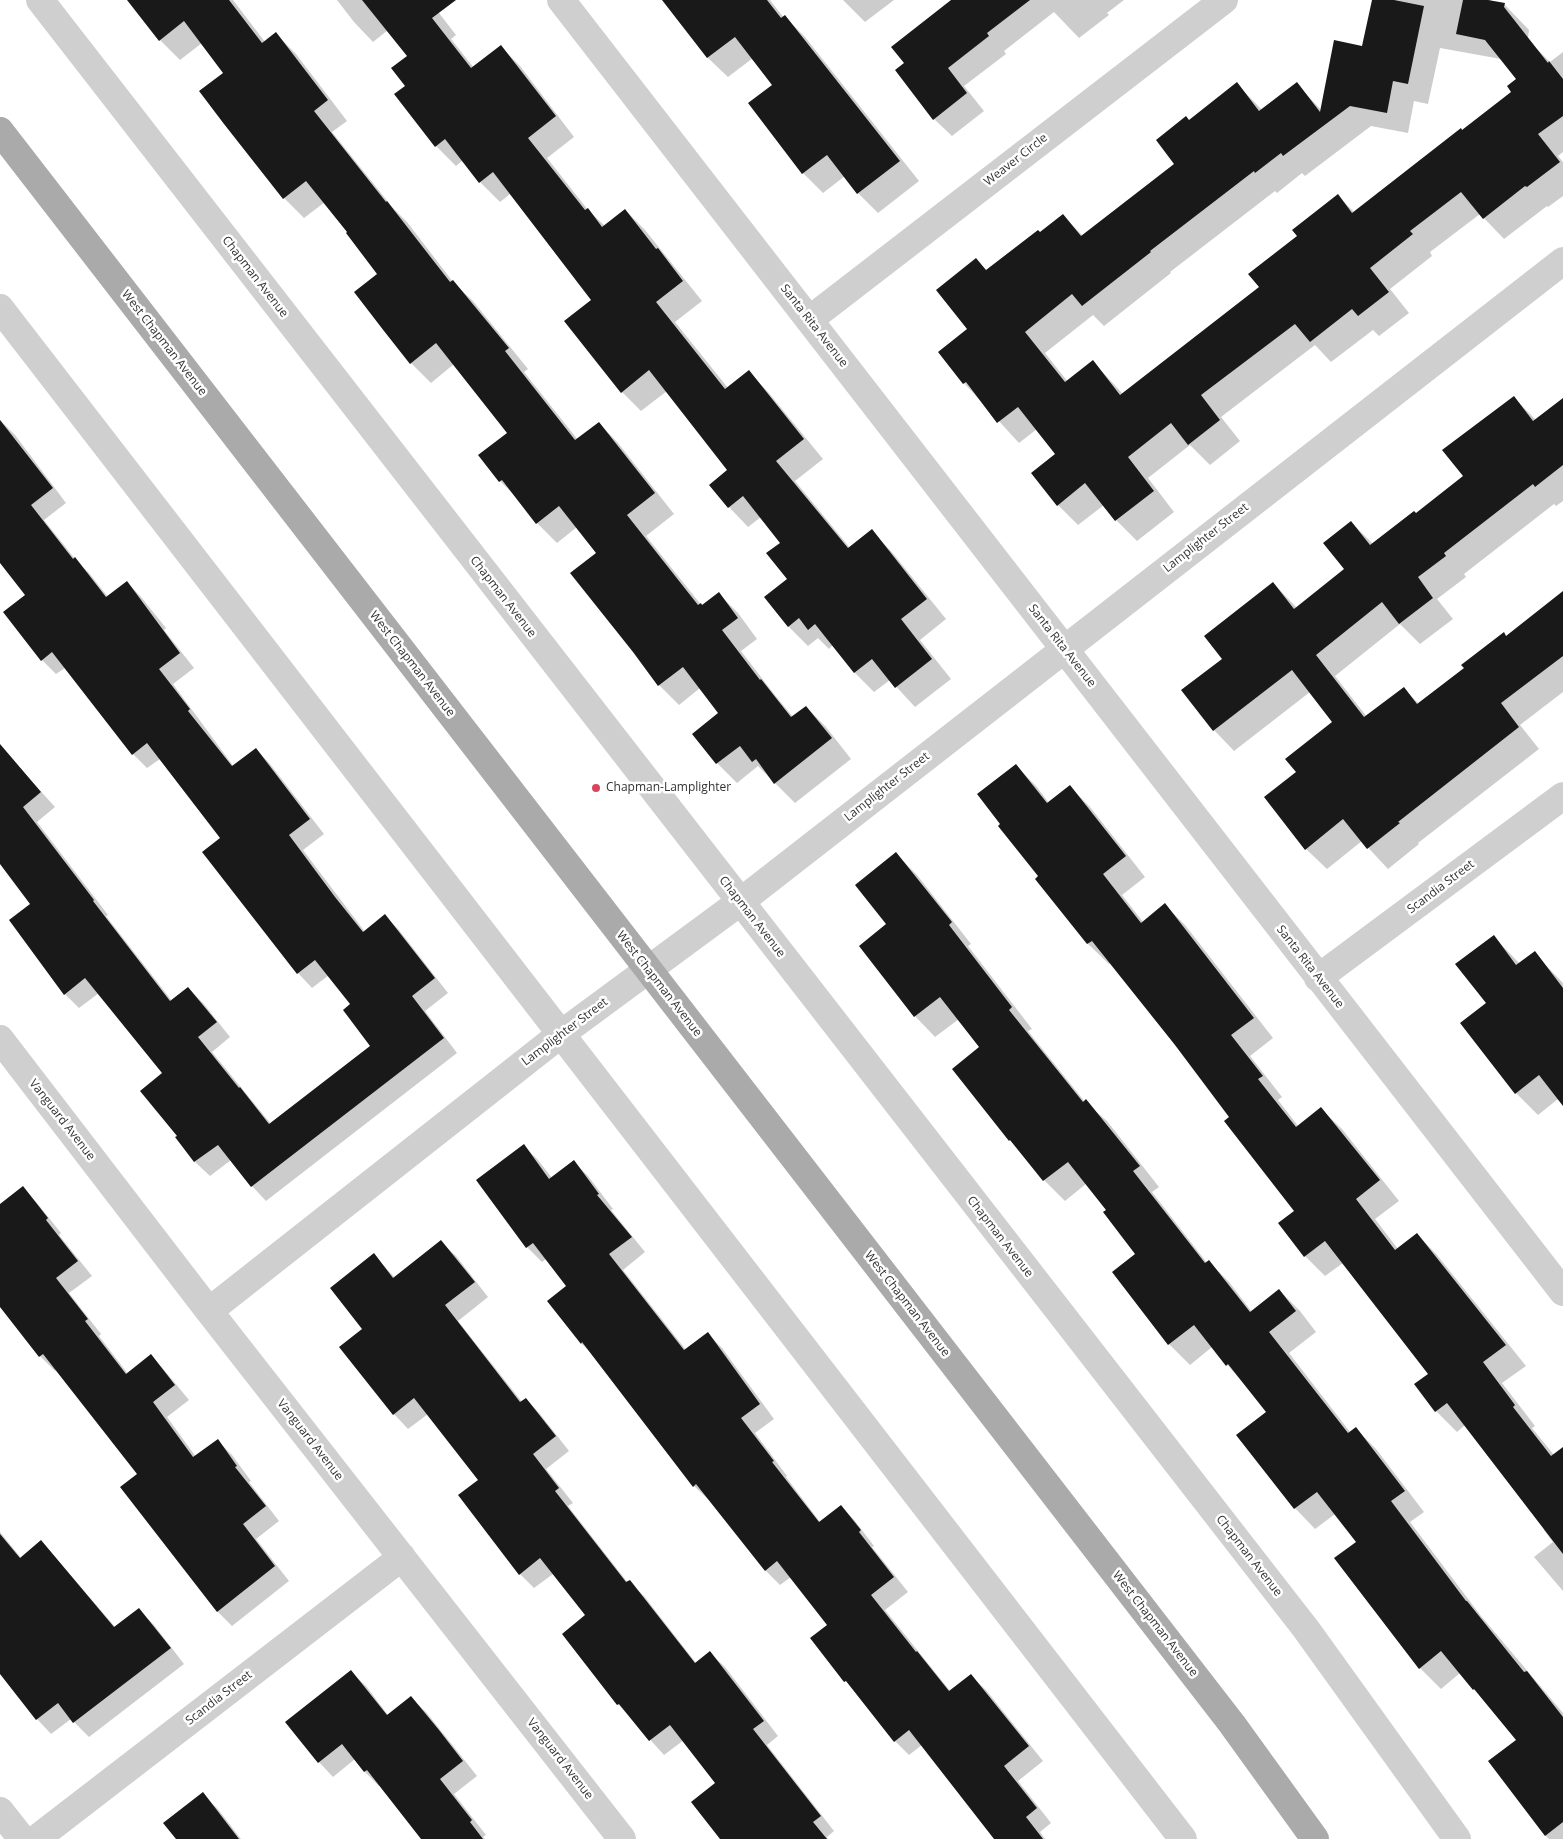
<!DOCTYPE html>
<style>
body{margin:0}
canvas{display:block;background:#fff}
</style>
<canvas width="1563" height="1839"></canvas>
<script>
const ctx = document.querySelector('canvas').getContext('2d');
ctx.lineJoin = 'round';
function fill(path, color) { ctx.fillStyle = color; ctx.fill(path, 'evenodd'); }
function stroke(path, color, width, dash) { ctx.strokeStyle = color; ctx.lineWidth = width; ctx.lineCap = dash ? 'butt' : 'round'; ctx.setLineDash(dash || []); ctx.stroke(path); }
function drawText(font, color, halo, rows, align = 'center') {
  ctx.font = font + ' "Open Sans",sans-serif'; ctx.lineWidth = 5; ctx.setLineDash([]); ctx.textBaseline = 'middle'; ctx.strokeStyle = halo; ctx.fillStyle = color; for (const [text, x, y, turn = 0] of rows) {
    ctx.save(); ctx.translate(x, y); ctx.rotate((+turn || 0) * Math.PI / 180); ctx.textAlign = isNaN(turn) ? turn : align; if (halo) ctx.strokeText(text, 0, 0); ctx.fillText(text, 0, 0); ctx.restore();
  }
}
fill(new Path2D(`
 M 129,0 L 233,0 L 265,42 L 276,34 L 296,54 L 347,121 L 332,132 L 393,208 L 407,222 L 453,282 L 473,301 L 528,369 L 524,372 L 578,440 L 599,423 L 618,443 L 674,514 L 646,536 L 702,606 L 719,594 L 738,613 L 757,639 L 741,651 L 774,694 L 793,717 L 806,707 L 826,727 L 851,759 L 795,803 L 758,766 L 737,783 L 717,763 L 694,734 L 720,714 L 700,688 L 679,705 L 659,685 L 634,651 L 598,553 L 577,527 L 557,543 L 537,523 L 517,498 L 500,481 L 508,433 L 454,364 L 431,383 L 411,363 L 379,274 L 349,232 L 325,202 L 304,218 L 284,198 L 225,123 L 225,73 L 202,43 L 180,60 L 160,40 Z
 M 337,0 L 429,0 L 456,35 L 451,39 L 474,68 L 501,47 L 520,66 L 574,137 L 547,158 L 588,210 L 605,226 L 625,210 L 645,230 L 702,301 L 675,322 L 728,388 L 749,372 L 768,392 L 823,459 L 795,481 L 850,548 L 871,531 L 891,551 L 946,619 L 920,640 L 951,679 L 915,707 L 890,680 L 874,692 L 854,672 L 833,645 L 829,649 L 818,638 L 808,646 L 788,626 L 789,579 L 781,543 L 761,517 L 748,527 L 729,507 L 729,470 L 667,391 L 641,411 L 622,392 L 592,300 L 510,194 L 500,202 L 480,182 L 463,160 L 456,166 L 436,146 L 396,94 L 406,86 L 409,56 L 388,30 L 373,42 L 354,22 Z
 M 663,0 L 770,0 L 784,18 L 785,17 L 805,37 L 919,181 L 878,213 L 858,193 L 845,176 L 823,193 L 803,173 L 750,104 L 774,85 L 753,58 L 728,77 L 708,58 Z
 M 843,0 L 894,0 L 865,22 Z
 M 954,0 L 1124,0 L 1107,13 L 1109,15 L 1079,38 L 1054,12 L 1004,51 L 1006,54 L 964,86 L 984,111 L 952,136 L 934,119 L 905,63 Z
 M 1373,0 L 1491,0 L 1491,2 L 1504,4 L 1529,30 L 1527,45 L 1530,42 L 1550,62 L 1563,52 L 1563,152 L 1558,156 L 1563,162 L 1563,196 L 1548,207 L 1547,206 L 1504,239 L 1480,214 L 1430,252 L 1432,256 L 1390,289 L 1409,313 L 1379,336 L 1373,330 L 1331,362 L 1315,345 L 1221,417 L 1240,441 L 1210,465 L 1190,445 L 1148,478 L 1174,512 L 1137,541 L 1116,520 L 1104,505 L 1078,525 L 1058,505 L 1057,454 L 1037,429 L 1019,443 L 964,383 L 976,260 L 987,271 L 1063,216 L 1083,236 L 1176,165 L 1189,121 L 1237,84 L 1262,110 L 1297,84 L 1321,110 L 1363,47 ZM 1440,48 L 1501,59 L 1518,79 L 1513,92 L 1355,213 L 1338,196 L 1299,236 L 1261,287 L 1123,394 L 1093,362 L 1068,382 L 1045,353 L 1093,315 L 1104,326 L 1171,273 L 1170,272 L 1275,191 L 1277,193 L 1302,173 L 1305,176 L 1371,126 L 1408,133 L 1414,101 L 1428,104 Z
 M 1514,398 L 1536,420 L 1563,399 L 1563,501 L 1556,506 L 1554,504 L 1464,574 L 1466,577 L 1437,599 L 1453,619 L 1420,644 L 1400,624 L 1335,676 L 1367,717 L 1403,688 L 1419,704 L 1563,593 L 1563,692 L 1520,725 L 1539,749 L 1418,843 L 1419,844 L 1388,869 L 1362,841 L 1327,869 L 1306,849 L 1297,772 L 1334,722 L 1310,692 L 1234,751 L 1214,730 L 1224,659 L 1273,583 L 1297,608 L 1345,569 L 1351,522 L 1373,544 L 1416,515 L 1465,476 Z
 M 0,420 L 15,435 L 66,503 L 44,520 L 75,559 L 89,573 L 108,597 L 127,582 L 141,597 L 166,628 L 164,630 L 194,668 L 173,684 L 234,767 L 256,749 L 270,764 L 324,834 L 303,850 L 365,932 L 385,916 L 399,930 L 448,993 L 425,1011 L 457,1053 L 266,1201 L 252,1186 L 231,1160 L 210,1176 L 195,1162 L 176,1137 L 178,1136 L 164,1073 L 99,993 L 79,1008 L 65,994 L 32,904 L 0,856 L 0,746 L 55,807 L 37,822 L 108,915 L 106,916 L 172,1001 L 188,988 L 203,1003 L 230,1037 L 212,1052 L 271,1124 L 372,1046 L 352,1004 L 329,975 L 312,988 L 298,973 L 222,838 L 160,759 L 147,768 L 133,754 L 65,668 L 56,674 L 42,660 L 27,595 L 0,561 Z
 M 1016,766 L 1036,786 L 1049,803 L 1070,787 L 1090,807 L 1145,877 L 1122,895 L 1143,922 L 1165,905 L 1185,925 L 1273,1038 L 1250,1056 L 1282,1097 L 1278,1100 L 1298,1126 L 1321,1109 L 1342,1129 L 1399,1201 L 1375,1219 L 1398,1249 L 1417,1234 L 1437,1255 L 1526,1366 L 1502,1383 L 1535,1426 L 1532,1428 L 1554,1455 L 1563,1448 L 1563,1591 L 1534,1557 L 1553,1542 L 1544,1530 L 1545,1529 L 1465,1425 L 1457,1432 L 1436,1411 L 1416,1385 L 1429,1374 L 1343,1263 L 1325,1276 L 1305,1256 L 1296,1211 L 1231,1117 L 1111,962 L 1109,964 L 1088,944 L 1037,879 L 1040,876 Z
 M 896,854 L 917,875 L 971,944 L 968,946 L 1032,1029 L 1028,1031 L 1085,1102 L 1107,1121 L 1159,1187 L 1152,1192 L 1207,1263 L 1209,1262 L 1229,1282 L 1252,1312 L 1279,1290 L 1300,1311 L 1316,1332 L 1289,1353 L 1350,1432 L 1355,1428 L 1376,1449 L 1424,1512 L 1410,1522 L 1481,1616 L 1563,1713 L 1563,1839 L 1549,1839 L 1546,1836 L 1490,1762 L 1517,1740 L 1488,1703 L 1460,1673 L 1441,1689 L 1420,1668 L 1336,1559 L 1357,1542 L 1335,1514 L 1315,1529 L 1295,1508 L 1268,1412 L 1212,1347 L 1190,1365 L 1169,1344 L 1114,1272 L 1137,1254 L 1108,1210 L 1087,1183 L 1065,1201 L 1044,1180 L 1010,1140 L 953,1069 L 981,1047 L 959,1019 L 935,1037 L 915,1016 L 860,946 L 888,924 Z
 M 1494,937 L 1520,964 L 1534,953 L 1563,983 L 1563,1105 L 1558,1099 L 1538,1115 L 1516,1093 L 1488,1004 Z
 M 524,1146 L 538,1160 L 552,1178 L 574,1162 L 588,1176 L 613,1209 L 611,1210 L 645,1252 L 623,1270 L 686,1350 L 708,1334 L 722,1348 L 774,1419 L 755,1433 L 787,1476 L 786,1477 L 820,1522 L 841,1506 L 855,1521 L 874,1546 L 872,1547 L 908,1592 L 885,1610 L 951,1692 L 971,1676 L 986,1690 L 1043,1761 L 1018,1781 L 1051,1823 L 1040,1832 L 1045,1839 L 996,1839 L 922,1745 L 909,1755 L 895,1741 L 811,1638 L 828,1625 L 791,1577 L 780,1585 L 765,1570 L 710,1499 L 709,1500 L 694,1486 L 591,1353 L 581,1343 L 568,1287 L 546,1259 L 542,1262 L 527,1247 Z
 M 23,1188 L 37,1203 L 61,1233 L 59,1235 L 92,1276 L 69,1293 L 101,1334 L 99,1336 L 128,1374 L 151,1356 L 165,1371 L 189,1400 L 167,1417 L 196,1457 L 218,1441 L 232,1455 L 251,1481 L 249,1482 L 279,1521 L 256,1539 L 289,1581 L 232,1626 L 217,1611 L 139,1474 L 57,1369 L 55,1371 L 40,1356 L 0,1305 L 0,1205 Z
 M 441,1242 L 456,1256 L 488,1297 L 458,1321 L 522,1402 L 526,1399 L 540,1414 L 569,1451 L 546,1469 L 573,1503 L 568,1506 L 628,1583 L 629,1582 L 644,1596 L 696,1663 L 710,1653 L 725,1667 L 778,1736 L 767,1745 L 834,1831 L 827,1837 L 828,1839 L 722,1839 L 717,1783 L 684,1740 L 664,1755 L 618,1704 L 586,1616 L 553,1574 L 534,1588 L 520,1574 L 479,1480 L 428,1414 L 408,1429 L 394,1414 L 364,1329 L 374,1255 L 395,1278 Z
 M 0,1532 L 21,1558 L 41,1542 L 55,1557 L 116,1628 L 139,1610 L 154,1625 L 184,1664 L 89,1737 L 71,1719 L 51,1734 L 37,1719 L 0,1671 Z
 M 351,1672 L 366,1686 L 388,1715 L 411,1698 L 426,1712 L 454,1747 L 477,1776 L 454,1794 L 486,1835 L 483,1837 L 485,1839 L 423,1839 L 381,1785 L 379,1786 L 365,1772 L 355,1759 L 333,1777 L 319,1762 Z
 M 202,1794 L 217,1808 L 241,1839 L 178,1839 Z`), '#0003');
fill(new Path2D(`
 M 127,0 L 229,0 L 262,43 L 276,32 L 328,100 L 314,111 L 386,202 L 387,201 L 450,282 L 453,280 L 509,348 L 505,351 L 575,440 L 599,422 L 655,493 L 627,515 L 698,605 L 701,603 L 702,605 L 719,592 L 738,618 L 722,630 L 760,680 L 761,679 L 791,717 L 806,706 L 832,738 L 774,784 L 756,759 L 752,762 L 740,746 L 716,764 L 692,734 L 718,713 L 683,667 L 658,686 L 633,652 L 570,573 L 596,553 L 559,506 L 536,524 L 502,480 L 499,482 L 478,455 L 507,433 L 436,343 L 410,364 L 384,331 L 354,292 L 377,274 L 346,233 L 347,232 L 306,181 L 283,199 L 224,124 L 199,91 L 223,73 L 184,21 L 159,41 Z
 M 362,0 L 456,0 L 432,18 L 471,68 L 501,45 L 556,116 L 528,138 L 585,210 L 588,208 L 602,227 L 625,209 L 656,249 L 658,248 L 683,281 L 656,302 L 725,389 L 749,370 L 804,439 L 776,461 L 848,548 L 872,529 L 927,599 L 901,619 L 932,659 L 895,688 L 872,659 L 854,673 L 815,624 L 808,630 L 799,618 L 788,627 L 764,597 L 787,579 L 766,553 L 780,543 L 743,496 L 728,508 L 709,485 L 727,470 L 649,370 L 621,393 L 564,321 L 591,300 L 493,172 L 479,183 L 445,139 L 435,147 L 394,94 L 405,86 L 391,68 L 407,56 Z
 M 662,0 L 767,0 L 781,18 L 785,15 L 900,161 L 857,194 L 827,155 L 802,174 L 748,103 L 772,85 L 735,37 L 707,58 Z
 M 951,0 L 1030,0 L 987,33 L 989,36 L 948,68 L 967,93 L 933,120 L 895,70 L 904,63 L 891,47 Z
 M 1372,0 L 1394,0 L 1424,6 L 1408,84 L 1393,81 L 1387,113 L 1350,106 L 1283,156 L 1281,153 L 1255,173 L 1254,171 L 1150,251 L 1151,252 L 1082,306 L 1072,294 L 1025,332 L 1065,382 L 1093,360 L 1120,395 L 1259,287 L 1248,274 L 1297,236 L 1292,230 L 1338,194 L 1352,213 L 1461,128 L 1462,130 L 1511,92 L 1507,86 L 1516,79 L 1485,40 L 1456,34 L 1463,0 L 1488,0 L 1505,3 L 1504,7 L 1548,63 L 1549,61 L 1563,79 L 1563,116 L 1538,134 L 1560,162 L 1527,187 L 1525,186 L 1483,219 L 1461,192 L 1410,231 L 1413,234 L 1370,268 L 1389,292 L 1358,316 L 1352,309 L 1310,342 L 1295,324 L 1201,395 L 1220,420 L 1188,445 L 1171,423 L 1128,457 L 1154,491 L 1115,521 L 1085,483 L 1057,506 L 1031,473 L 1055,454 L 1018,407 L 997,423 L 966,382 L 963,384 L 938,352 L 967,329 L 936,290 L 976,258 L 986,270 L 1038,230 L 1040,232 L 1063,214 L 1081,236 L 1174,164 L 1156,140 L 1186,116 L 1189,120 L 1237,82 L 1259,111 L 1297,82 L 1320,112 L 1334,40 L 1362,46 Z
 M 1514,396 L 1533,421 L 1563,398 L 1563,465 L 1535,487 L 1533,484 L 1444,553 L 1446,556 L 1418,577 L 1433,598 L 1399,624 L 1382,602 L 1316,655 L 1364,717 L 1404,687 L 1417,704 L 1464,668 L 1461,665 L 1504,632 L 1506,636 L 1563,591 L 1563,656 L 1501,703 L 1519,727 L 1398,822 L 1400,823 L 1367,849 L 1343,819 L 1305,850 L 1264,797 L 1296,772 L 1285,759 L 1332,722 L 1292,670 L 1213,731 L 1181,690 L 1222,659 L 1204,636 L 1273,582 L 1294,609 L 1344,569 L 1323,543 L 1351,521 L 1370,545 L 1414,511 L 1416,513 L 1463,476 L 1442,450 Z
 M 0,420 L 53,488 L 31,505 L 73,559 L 75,557 L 106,597 L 127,581 L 180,653 L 159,669 L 190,709 L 188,711 L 232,766 L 256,748 L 310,819 L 289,835 L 335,897 L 363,932 L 385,914 L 435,978 L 412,996 L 444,1038 L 251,1187 L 218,1145 L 194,1162 L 175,1137 L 177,1136 L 140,1091 L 162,1073 L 85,978 L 64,995 L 9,920 L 30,904 L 0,864 L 0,744 L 41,792 L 23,807 L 94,900 L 93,901 L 170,1001 L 188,987 L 217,1022 L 198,1037 L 239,1088 L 240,1087 L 269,1124 L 370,1046 L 343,1010 L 350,1004 L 315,960 L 297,974 L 202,852 L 220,838 L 147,743 L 132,755 L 52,652 L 41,661 L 3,612 L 25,595 L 0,563 Z
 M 1016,764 L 1047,803 L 1070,785 L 1126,856 L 1103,874 L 1141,923 L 1165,903 L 1254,1018 L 1231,1035 L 1263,1076 L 1258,1079 L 1296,1127 L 1321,1107 L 1380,1180 L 1356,1199 L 1395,1250 L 1417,1233 L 1506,1345 L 1483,1362 L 1515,1405 L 1513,1407 L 1551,1456 L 1563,1447 L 1563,1554 L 1447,1403 L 1435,1412 L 1414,1384 L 1428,1374 L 1325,1241 L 1304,1257 L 1278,1223 L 1294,1211 L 1224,1121 L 1229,1117 L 1175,1045 L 1092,941 L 1087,944 L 1035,879 L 1038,876 L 998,826 L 1000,824 L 977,794 Z
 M 896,852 L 952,922 L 949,925 L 1012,1007 L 1009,1010 L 1083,1102 L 1086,1099 L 1140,1166 L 1133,1171 L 1205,1263 L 1209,1260 L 1250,1312 L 1279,1289 L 1296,1311 L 1269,1332 L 1348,1433 L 1356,1427 L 1405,1491 L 1391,1501 L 1466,1601 L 1467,1601 L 1524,1672 L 1527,1671 L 1563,1717 L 1563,1822 L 1545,1836 L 1488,1761 L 1516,1740 L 1474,1689 L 1473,1690 L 1441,1651 L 1419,1669 L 1334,1558 L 1356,1542 L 1317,1492 L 1294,1509 L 1236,1435 L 1266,1412 L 1228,1364 L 1226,1366 L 1194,1325 L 1168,1345 L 1112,1272 L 1135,1254 L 1103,1212 L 1106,1210 L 1068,1162 L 1043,1181 L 1010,1140 L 1009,1141 L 952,1069 L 979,1047 L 940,997 L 914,1017 L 859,946 L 886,924 L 855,885 Z
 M 1494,935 L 1516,965 L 1535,951 L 1563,988 L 1563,1106 L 1539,1075 L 1515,1094 L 1460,1023 L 1486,1003 L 1455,964 Z
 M 524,1144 L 549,1179 L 574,1160 L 599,1194 L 597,1195 L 632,1237 L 609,1254 L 684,1350 L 708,1332 L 760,1404 L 741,1418 L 774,1461 L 772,1462 L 819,1522 L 841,1505 L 861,1530 L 859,1532 L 894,1577 L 871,1595 L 916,1652 L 917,1651 L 949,1691 L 971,1674 L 1029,1746 L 1004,1766 L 1037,1808 L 1026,1817 L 1043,1839 L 994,1839 L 909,1730 L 894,1742 L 846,1681 L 844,1682 L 810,1638 L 827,1625 L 777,1561 L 765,1571 L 696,1484 L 693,1487 L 582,1342 L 581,1344 L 547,1301 L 566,1286 L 533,1243 L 526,1248 L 476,1180 Z
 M 23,1186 L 48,1218 L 46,1220 L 78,1261 L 56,1278 L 88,1319 L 85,1321 L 126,1374 L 151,1354 L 175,1385 L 153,1402 L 193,1457 L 218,1439 L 237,1466 L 235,1467 L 266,1506 L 243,1524 L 275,1566 L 217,1612 L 120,1487 L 137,1474 L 43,1354 L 39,1357 L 0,1307 L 0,1204 Z
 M 441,1240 L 475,1282 L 445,1305 L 520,1402 L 526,1398 L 556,1436 L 533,1454 L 559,1488 L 555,1491 L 626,1582 L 630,1580 L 695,1663 L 710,1651 L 764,1721 L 753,1729 L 821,1816 L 813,1822 L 827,1839 L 720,1839 L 691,1802 L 715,1783 L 670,1725 L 649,1741 L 619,1704 L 617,1705 L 562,1634 L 585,1615 L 540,1558 L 519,1575 L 458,1495 L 478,1480 L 414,1398 L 393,1415 L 339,1347 L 362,1329 L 330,1288 L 374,1253 L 393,1278 Z
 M 0,1534 L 20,1558 L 41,1540 L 114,1627 L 139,1608 L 171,1648 L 73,1723 L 58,1703 L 36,1720 L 0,1674 Z
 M 351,1670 L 387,1715 L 411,1696 L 439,1730 L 463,1761 L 440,1779 L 472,1820 L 470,1822 L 483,1839 L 421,1839 L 367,1770 L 364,1772 L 342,1744 L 318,1763 L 285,1722 Z
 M 203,1792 L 239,1839 L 176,1839 L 163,1823 Z`), '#191919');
stroke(new Path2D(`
 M 40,0 L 1306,1629 L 1457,1839
 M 561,0 L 1563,1292
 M 0,308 L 1183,1839
 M 809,320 L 1224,0
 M 1318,978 L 1563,796
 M 0,1039 L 209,1311 L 622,1839
 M 209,1311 L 561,1034 L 740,902 L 1563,261
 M 0,1811 L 22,1839
 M 36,1839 L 402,1557`), '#cfcfcf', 28);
stroke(new Path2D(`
 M 0,131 L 1232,1724 L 1315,1839`), '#aaa', 28);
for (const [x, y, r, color] of [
 [596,788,5,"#d7465b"]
]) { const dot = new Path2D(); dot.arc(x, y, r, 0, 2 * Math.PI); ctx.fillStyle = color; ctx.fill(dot); stroke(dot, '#fff', 2); }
drawText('12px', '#323232', '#fff', [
 ["Weaver Circle",1016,160,-38],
 ["Chapman Avenue",255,277,52],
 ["Santa Rita Avenue",814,326,52],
 ["West Chapman Avenue",164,343,52],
 ["Lamplighter Street",1206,538,-38],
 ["Chapman Avenue",503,597,52],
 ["Santa Rita Avenue",1062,646,52],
 ["West Chapman Avenue",412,664,52],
 ["Lamplighter Street",887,787,-38],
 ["Scandia Street",1441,887,-37],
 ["Chapman Avenue",752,917,52],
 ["Santa Rita Avenue",1310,967,52],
 ["West Chapman Avenue",659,984,52],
 ["Lamplighter Street",565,1032,-37],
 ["Vanguard Avenue",62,1120,52],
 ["Chapman Avenue",1000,1237,52],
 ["West Chapman Avenue",907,1304,52],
 ["Vanguard Avenue",310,1440,52],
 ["Chapman Avenue",1249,1556,52],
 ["West Chapman Avenue",1155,1624,52],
 ["Scandia Street",219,1698,-38],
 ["Vanguard Avenue",560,1759,52]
]);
drawText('12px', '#323232', '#fff', [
 ["Chapman-Lamplighter",606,788]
], 'left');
</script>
